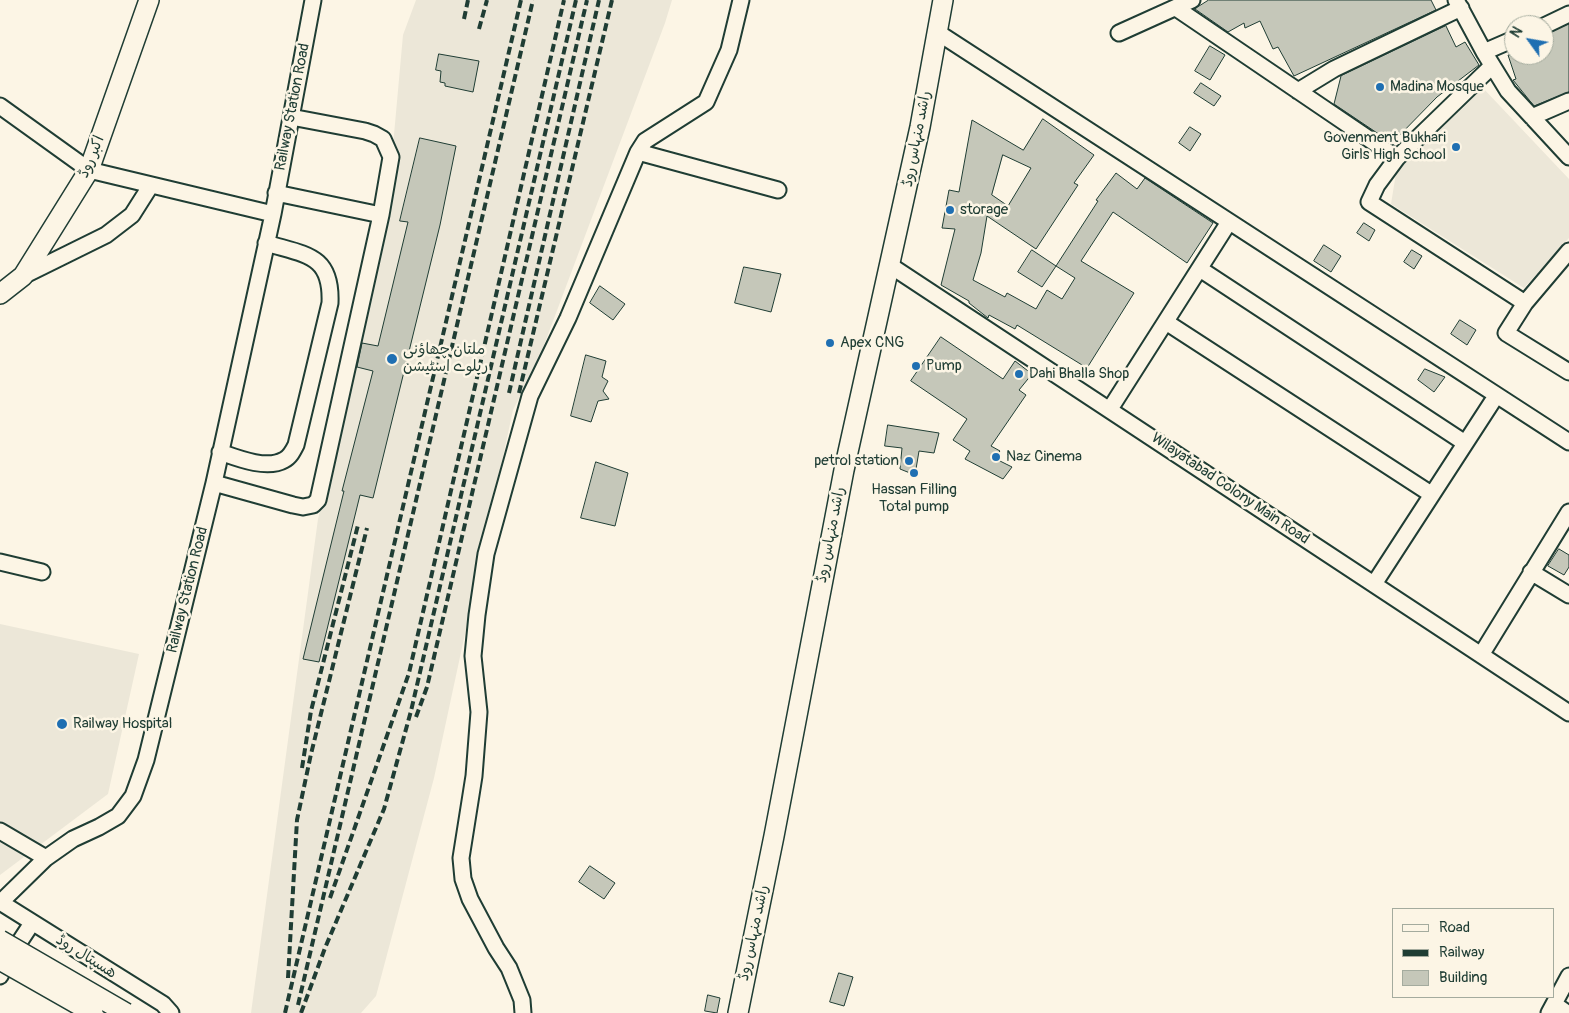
<!DOCTYPE html>
<meta charset="utf-8">
<style>
body{margin:0}
#map{position:relative;width:1569px;height:1013px;overflow:hidden;background:#fcf5e5;font-family:Pangolin,sans-serif}
canvas{display:block}
.legend{position:absolute;left:1392px;top:908px;width:162px;height:90px;box-sizing:border-box;background:#fcf5e5;border:1px solid #a4ab9e;margin:0;padding:6px 9px;list-style:none;font-size:15px;color:#1f3d34}
.legend li{display:flex;align-items:center;gap:10px;height:25px}
.legend b{width:25px;border:1px solid #a4ab9e}
.north{position:absolute;left:1504px;top:15px;width:50px;height:50px;box-sizing:border-box;background:#fcf5e5;border:1px solid #a4ab9e;border-radius:50%;rotate:302deg;font-size:14px;font-weight:700;line-height:20px;text-align:center;color:#1f3d34}
.north::after{content:'';display:block;margin:auto;width:18px;height:22px;background:#1f6fb2;clip-path:polygon(50% 0,100% 100%,50% 72%,0 100%)}
</style>
<div id="map">
<canvas width="1569" height="1013"></canvas>
<ul class="legend">
<li><b style="height:6px;background:#fcf5e5"></b>Road</li>
<li><b style="height:6px;background:#1f3d34"></b>Railway</li>
<li><b style="height:14px;background:#c5c7b9"></b>Building</li>
</ul>
<div class="north">N</div>
</div>
<script>
const ctx = document.querySelector('canvas').getContext('2d');
ctx.lineJoin = 'round';
function fill(path, color) { ctx.fillStyle = color; ctx.fill(path, 'evenodd'); }
function stroke(path, color, width, dash) { ctx.strokeStyle = color; ctx.lineWidth = width; ctx.lineCap = dash ? 'butt' : 'round'; ctx.setLineDash(dash || []); ctx.stroke(path); }
function drawText(font, color, halo, rows, align = 'center') {
  ctx.font = font + ' Pangolin,"Playpen Sans Arabic",sans-serif'; ctx.lineWidth = 5; ctx.setLineDash([]); ctx.textBaseline = 'middle'; ctx.strokeStyle = halo; ctx.fillStyle = color; for (const [text, x, y, turn = 0] of rows) {
    ctx.save(); ctx.translate(x, y); ctx.rotate((+turn || 0) * Math.PI / 180); ctx.textAlign = isNaN(turn) ? turn : align; if (halo) ctx.strokeText(text, 0, 0); ctx.fillText(text, 0, 0); ctx.restore();
  }
}
fill(new Path2D(`
 M 416,0 L 672,0 L 665,23 L 538,361 L 513,410 L 434,778 L 376,996 L 361,1013 L 251,1013 L 318,519 L 384,245 L 403,35 Z
 M 1482,87 L 1569,179 L 1569,238 L 1524,288 L 1391,204 L 1397,167 Z
 M 0,624 L 139,654 L 108,794 L 0,875 Z`), '#ece7d8');
const building = new Path2D(`
 M 1209,0 L 1431,0 L 1436,10 L 1294,76 L 1278,47 L 1273,49 L 1260,21 L 1245,28 L 1244,23 L 1228,32 L 1195,9 Z
 M 1569,24 L 1569,92 L 1534,106 L 1513,80 L 1516,79 L 1508,55 L 1544,55 L 1544,35 Z
 M 1446,26 L 1456,47 L 1465,42 L 1479,65 L 1437,97 L 1392,143 L 1334,104 L 1341,76 Z
 M 1210,46 L 1225,55 L 1210,80 L 1195,71 Z
 M 439,54 L 479,61 L 473,92 L 445,86 L 445,83 L 440,82 L 441,71 L 436,70 Z
 M 1201,83 L 1221,96 L 1214,106 L 1194,93 Z
 M 1043,119 L 1094,155 L 1074,183 L 1078,185 L 1036,249 L 987,216 L 981,253 L 973,280 L 1005,297 L 1007,293 L 1036,309 L 1047,290 L 1062,299 L 1075,278 L 1056,266 L 1098,201 L 1096,200 L 1116,173 L 1137,189 L 1145,178 L 1213,223 L 1187,263 L 1113,212 L 1081,261 L 1134,293 L 1087,368 L 1017,325 L 1015,329 L 989,315 L 988,318 L 969,303 L 969,301 L 941,285 L 955,229 L 942,228 L 949,190 L 959,192 L 972,120 L 1023,150 ZM 1003,155 L 1031,168 L 1008,206 L 992,195 Z
 M 1190,127 L 1201,134 L 1190,151 L 1179,143 Z
 M 420,138 L 456,146 L 440,225 L 373,498 L 360,495 L 319,662 L 303,659 L 344,491 L 342,491 L 373,371 L 357,367 L 362,343 L 378,346 L 408,222 L 400,221 Z
 M 1364,223 L 1375,230 L 1369,241 L 1357,233 Z
 M 1324,245 L 1341,256 L 1331,272 L 1314,261 Z
 M 1032,250 L 1056,266 L 1042,287 L 1018,272 Z
 M 1412,250 L 1422,256 L 1414,269 L 1404,262 Z
 M 744,267 L 781,274 L 771,312 L 735,303 Z
 M 600,286 L 625,304 L 613,320 L 590,303 Z
 M 1460,320 L 1476,330 L 1467,345 L 1451,334 Z
 M 941,337 L 1003,379 L 1015,361 L 1032,374 L 1019,390 L 1026,395 L 991,446 L 1000,451 L 994,458 L 1012,467 L 1003,479 L 965,459 L 970,451 L 953,440 L 967,419 L 911,381 Z
 M 586,355 L 606,361 L 602,377 L 608,381 L 603,391 L 609,399 L 598,401 L 591,422 L 571,416 Z
 M 1425,369 L 1445,377 L 1434,392 L 1418,380 Z
 M 888,425 L 939,433 L 934,453 L 919,451 L 915,475 L 900,469 L 902,448 L 885,446 Z
 M 596,462 L 628,473 L 615,526 L 581,518 Z
 M 1559,549 L 1569,555 L 1569,567 L 1564,575 L 1548,566 Z
 M 590,866 L 615,883 L 604,899 L 579,882 Z
 M 839,973 L 853,977 L 844,1006 L 830,1002 Z
 M 708,995 L 720,998 L 717,1013 L 705,1011 Z`);
fill(building, '#c5c7b9');
stroke(building, '#1f3d34', 1);
const minor = new Path2D(`
 M 1456,0 L 1484,52 L 1508,91 L 1569,157
 M 1176,8 L 1397,158
 M 1544,26 L 1569,14
 M 937,32 L 1569,442
 M 1119,33 L 1192,0
 M 1484,52 L 1514,39
 M 1492,66 L 1397,158 L 1377,185 L 1369,202 L 1525,303
 M 1298,91 L 1334,69 L 1461,8
 M 0,106 L 89,170 L 273,214 L 214,483 L 146,760 L 133,796 L 118,816 L 99,827 L 73,839 L 46,858 L 1,902
 M 1532,117 L 1569,101
 M 638,152 L 778,190
 M 276,193 L 381,215
 M 273,214 L 313,0
 M 1569,251 L 1525,303 L 1506,333 L 1569,372
 M 891,266 L 1569,713
 M 1200,269 L 1465,443
 M 23,276 L 106,235 L 132,215 L 151,185
 M 1166,322 L 1431,494
 M 1110,409 L 1229,222
 M 220,452 C 237,458 267,470 284,460 C 290,457 293,451 296,445 L 330,303 C 332,254 305,255 266,243
 M 214,483 L 293,505 L 303,507 L 313,505 L 318,500 L 381,215 L 391,157 L 383,139 L 374,134 L 365,131 L 291,117
 M 0,562 L 42,572
 M 1531,572 L 1569,595
 M 1374,584 L 1496,396
 M 1481,655 L 1569,512
 M 0,831 L 46,858
 M 0,902 L 163,1004 L 171,1013
 M 0,976 L 9,958 L 32,923
 M 1554,1004 L 1567,1013
 M 523,1013 L 522,1000 L 509,968 L 496,948 L 470,899 L 463,879 L 461,858 L 474,776 L 479,712 L 473,656 L 477,615 L 486,554 L 530,396 L 568,318 L 638,152 L 645,141 L 706,102 L 729,50 L 741,0
 M 1549,1013 L 1569,976`);
const major = new Path2D(`
 M 0,294 L 23,276 L 89,170 L 149,0
 M 738,1013 L 774,836 L 844,470 L 920,127 L 943,0`);
stroke(minor, '#1f3d34', 19);
stroke(major, '#1f3d34', 22);
stroke(minor, '#fcf5e5', 15);
stroke(major, '#fcf5e5', 19);
stroke(new Path2D(`
 M 464,19 L 468,0
 M 479,29 L 487,0
 M 509,393 L 599,0
 M 519,393 L 612,0
 M 416,717 L 427,687 L 587,0
 M 302,768 L 311,711 L 358,525
 M 330,898 L 409,673 L 564,0
 M 288,978 L 297,820 L 311,754 L 367,528
 M 298,1005 L 533,0
 M 285,1013 L 521,0
 M 301,1013 L 325,948 L 384,809 L 411,711 L 576,0`), '#1f3d34', 4, [8, 4]);
const majorBridge = new Path2D(`
 M 0,940 L 126,1013
 M 0,960 L 93,1013`);
stroke(majorBridge, '#1f3d34', 22, []);
stroke(majorBridge, '#fcf5e5', 19);
for (const [x, y, r, color] of [
 [1380,87,5,"#1f6fb2"],
 [1456,147,5,"#1f6fb2"],
 [950,210,5,"#1f6fb2"],
 [830,343,5,"#1f6fb2"],
 [392,359,6,"#1f6fb2"],
 [916,366,5,"#1f6fb2"],
 [1019,374,5,"#1f6fb2"],
 [996,457,5,"#1f6fb2"],
 [909,461,5,"#1f6fb2"],
 [914,473,5,"#1f6fb2"],
 [62,724,6,"#1f6fb2"]
]) { const dot = new Path2D(); dot.arc(x, y, r, 0, 2 * Math.PI); ctx.fillStyle = color; ctx.fill(dot); stroke(dot, '#fcf5e5', 2); }
drawText('15px', '#1f3d34', '#fcf5e5', [
 ["Madina Mosque",1390,87],
 ["Govenment Bukhari",1446,138,"right"],
 ["Girls High School",1446,155,"right"],
 ["storage",960,210],
 ["Apex CNG",840,343],
 ["ملتان چھاؤنی",403,350],
 ["ریلوے اسٹیشن",403,367],
 ["Pump",926,366],
 ["Dahi Bhalla Shop",1029,374],
 ["Naz Cinema",1006,457],
 ["petrol station",899,461,"right"],
 ["Hassan Filling",914,490,"center"],
 ["Total pump",914,507,"center"],
 ["Railway Hospital",73,724]
], 'left');
drawText('15px', '#1f3d34', '#fcf5e5', [
 ["Railway Station Road",293,107,-79],
 ["راشد منہاس روڈ",917,139,-79],
 ["اکبر روڈ",92,157,-67],
 ["Wilayatabad Colony Main Road",1230,489,34],
 ["راشد منہاس روڈ",831,535,-79],
 ["Railway Station Road",188,590,-76],
 ["راشد منہاس روڈ",754,933,-78],
 ["ھسپتال روڈ",86,957,32]
]);
</script>
